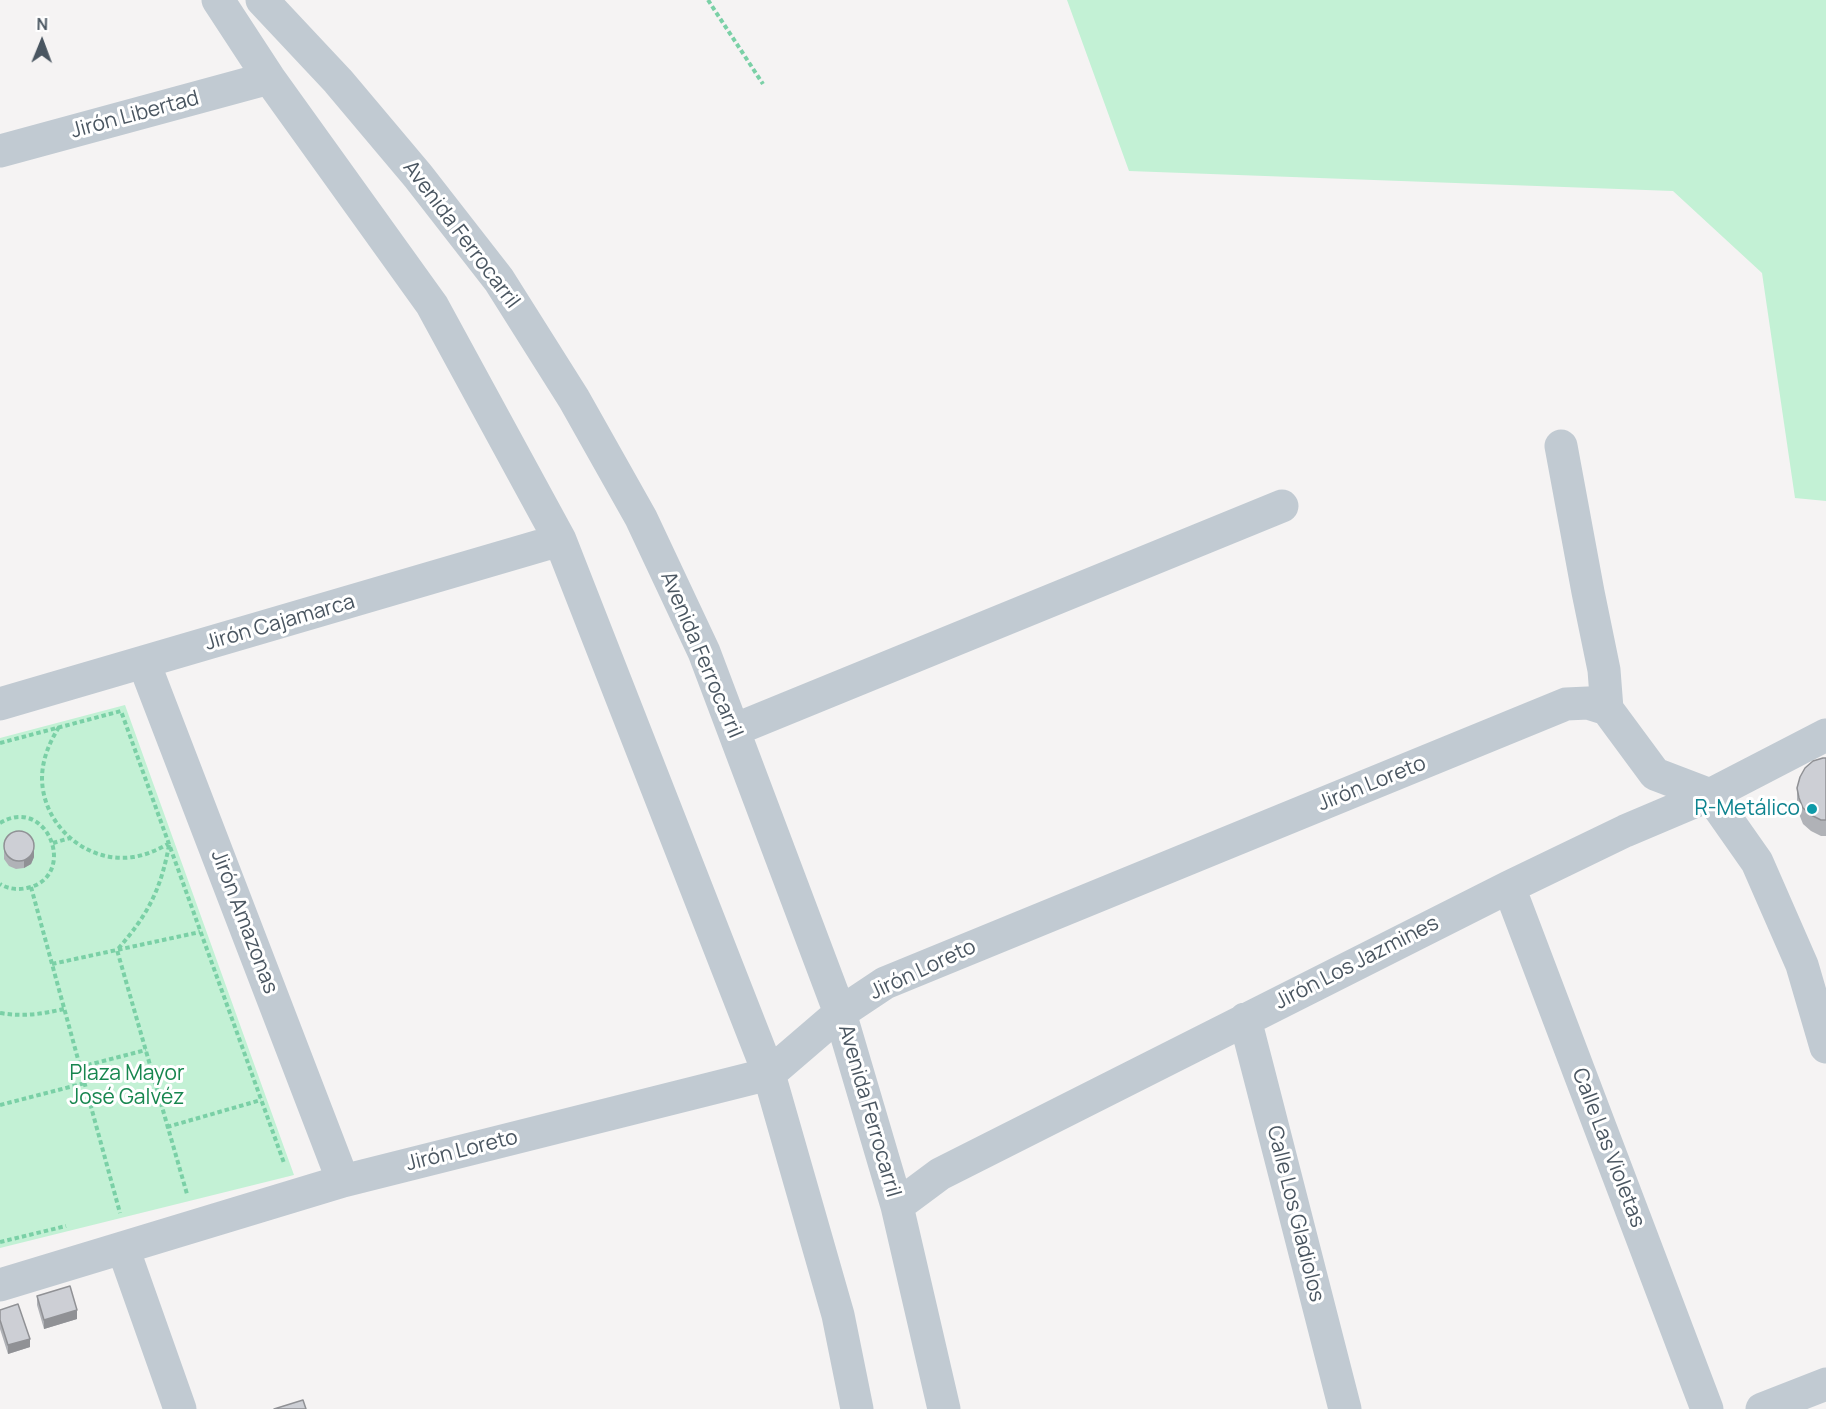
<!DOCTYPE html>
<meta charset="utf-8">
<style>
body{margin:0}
#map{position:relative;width:1826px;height:1409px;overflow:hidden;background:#f5f3f3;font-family:Manrope,sans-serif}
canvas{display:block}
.north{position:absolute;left:12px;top:12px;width:60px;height:60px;-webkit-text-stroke:4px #fff;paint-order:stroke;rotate:1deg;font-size:16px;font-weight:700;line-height:24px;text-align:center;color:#4a5661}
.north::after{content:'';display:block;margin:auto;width:21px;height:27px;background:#4a5661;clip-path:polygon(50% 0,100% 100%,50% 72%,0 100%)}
</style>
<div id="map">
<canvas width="1826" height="1409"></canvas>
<div class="north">N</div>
</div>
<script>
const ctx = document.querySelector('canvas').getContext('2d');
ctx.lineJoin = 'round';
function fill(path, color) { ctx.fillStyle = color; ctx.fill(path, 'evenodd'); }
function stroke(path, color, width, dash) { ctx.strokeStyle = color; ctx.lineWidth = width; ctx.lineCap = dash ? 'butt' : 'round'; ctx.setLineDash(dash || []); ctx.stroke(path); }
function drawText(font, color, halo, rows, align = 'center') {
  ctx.font = font + ' Manrope,sans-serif'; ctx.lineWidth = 6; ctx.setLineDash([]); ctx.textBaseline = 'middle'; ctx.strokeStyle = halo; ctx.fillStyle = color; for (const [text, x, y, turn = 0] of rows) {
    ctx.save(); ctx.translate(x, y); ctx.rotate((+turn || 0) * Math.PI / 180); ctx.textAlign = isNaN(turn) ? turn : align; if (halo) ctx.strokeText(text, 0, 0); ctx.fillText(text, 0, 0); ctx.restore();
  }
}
fill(new Path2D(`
 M 1067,0 L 1826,0 L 1826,501 L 1795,498 L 1762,273 L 1673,191 L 1129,171 Z
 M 125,705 L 294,1175 L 0,1248 L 0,738 Z`), '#c3f1d5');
stroke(new Path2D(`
 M 708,0 L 763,84
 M 59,727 C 49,743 42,760 42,779 C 43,826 87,864 133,857 C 146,855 157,850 168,844
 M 0,743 L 121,711 L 284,1163
 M 0,823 C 48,794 79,877 27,888 C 18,890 8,889 0,884
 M 53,843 L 70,838
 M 169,845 C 161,890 147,916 117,950 L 187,1194
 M 31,887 L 120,1213
 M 52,964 L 200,932
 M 0,1013 C 23,1017 42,1014 64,1009
 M 80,1067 L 146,1050
 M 0,1105 L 85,1083
 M 167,1127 L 261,1100
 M 0,1242 L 66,1226`), '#7ad0a6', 4, [4.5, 3]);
stroke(new Path2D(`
 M 218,0 L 269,78 L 432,305 L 560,540 L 769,1074 L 838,1315 L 857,1409
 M 262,0 L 338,81 L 418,176 L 499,280 L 574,399 L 641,518 L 704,652 L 840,1013 L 897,1206 L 944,1409
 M 0,151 L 269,78
 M 1561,446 L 1588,592 L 1604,670 L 1607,709
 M 144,663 L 343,1181
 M 0,704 L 560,540
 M 734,730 L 1282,506
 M 1509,887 L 1707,1409
 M 1245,1019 L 1345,1409
 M 897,1206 L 940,1174 L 1509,887 L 1625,831 L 1710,795 L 1826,735
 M 123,1248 L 180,1409
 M 0,1285 L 343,1181 L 769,1074 L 840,1013 L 885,983 L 1566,704 L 1588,703 L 1607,709 L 1655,774 L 1710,795 L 1757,862 L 1802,965 L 1826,1047
 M 1762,1409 L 1826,1384`), '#c1cad2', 33);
fill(new Path2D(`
 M 1826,758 L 1826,836 L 1821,836 L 1811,831 L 1803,824 L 1799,814 L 1797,804 L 1797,788 Z
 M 4,843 L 34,857 L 31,864 L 24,868 L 16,869 L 9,866 L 4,859 Z
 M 37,1296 L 77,1319 L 44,1329 L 37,1305 Z
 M 0,1310 L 30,1347 L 8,1354 L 0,1329 Z`), '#b0b2b7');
fill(new Path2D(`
 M 34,849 L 34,857 L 31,864 L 24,868 L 24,860 Z
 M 77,1310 L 77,1319 L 44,1329 L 44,1320 Z
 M 30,1339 L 30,1347 L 8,1354 L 8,1345 Z`), '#909195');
const building = new Path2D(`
 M 1823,758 L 1826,758 L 1826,820 L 1821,820 L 1811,815 L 1803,808 L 1799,798 L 1797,788 L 1800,777 L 1805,768 L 1813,761 Z
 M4 846a15 15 0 1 1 30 0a15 15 0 1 1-30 0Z
 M 70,1286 L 77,1310 L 44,1320 L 37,1296 Z
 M 18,1304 L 30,1339 L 8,1345 L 0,1320 L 0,1310 Z
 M 303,1400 L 306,1409 L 274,1409 Z`);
fill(building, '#cdcfd5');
stroke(building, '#909195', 1.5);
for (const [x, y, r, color] of [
 [1812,809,6,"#0f9aa8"]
]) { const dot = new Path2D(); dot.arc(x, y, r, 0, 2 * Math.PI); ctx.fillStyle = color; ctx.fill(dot); stroke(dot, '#fff', 2); }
drawText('21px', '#4a5661', '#fff', [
 ["Jirón Libertad",135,115,-15],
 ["Avenida Ferrocarril",461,235,53],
 ["Jirón Cajamarca",280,623,-16],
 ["Avenida Ferrocarril",701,655,67],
 ["Jirón Loreto",1372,784,-22],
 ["Jirón Amazonas",244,922,69],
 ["Jirón Los Jazmines",1357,963,-27],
 ["Jirón Loreto",923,970,-25],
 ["Avenida Ferrocarril",869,1111,74],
 ["Calle Las Violetas",1608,1148,69],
 ["Jirón Loreto",462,1151,-14],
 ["Calle Los Gladiolos",1295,1214,76]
]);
drawText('21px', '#0d838f', '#fff', [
 ["R-Metálico",1800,809]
], 'right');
drawText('21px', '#17864f', '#fff', [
 ["Plaza Mayor",127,1074],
 ["José Galvéz",127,1098]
]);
</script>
